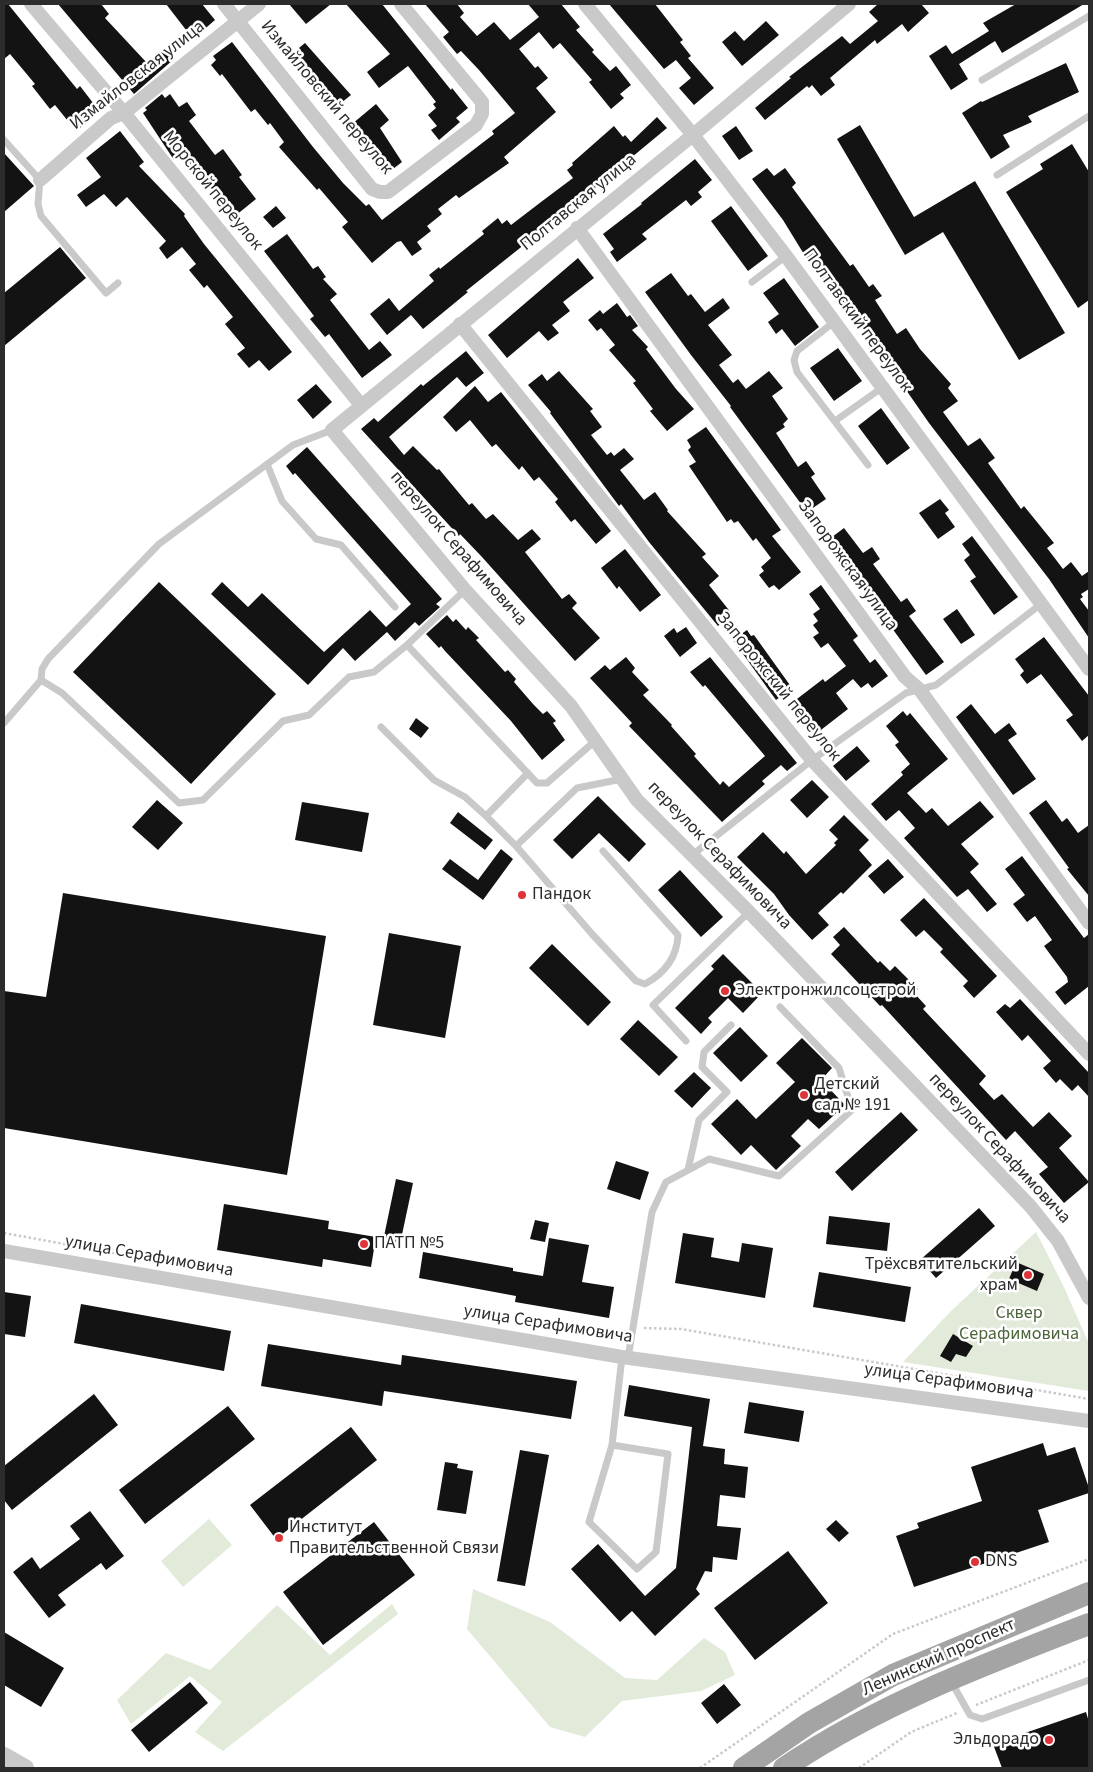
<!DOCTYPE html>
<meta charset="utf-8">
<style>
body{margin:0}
#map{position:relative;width:1093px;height:1772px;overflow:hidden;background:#fff;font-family:"Source Sans 3",sans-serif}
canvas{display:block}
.frame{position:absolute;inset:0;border:5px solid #2c2c2c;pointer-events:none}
</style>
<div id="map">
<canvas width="1093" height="1772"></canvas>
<div class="frame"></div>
</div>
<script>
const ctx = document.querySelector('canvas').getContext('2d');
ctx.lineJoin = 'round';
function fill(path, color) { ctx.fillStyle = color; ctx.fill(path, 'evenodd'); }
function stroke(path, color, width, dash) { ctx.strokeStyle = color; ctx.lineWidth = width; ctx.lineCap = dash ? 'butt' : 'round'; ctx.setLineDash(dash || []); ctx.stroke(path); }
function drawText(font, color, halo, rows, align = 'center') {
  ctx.font = font + ' "Source Sans 3",sans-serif'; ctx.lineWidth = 5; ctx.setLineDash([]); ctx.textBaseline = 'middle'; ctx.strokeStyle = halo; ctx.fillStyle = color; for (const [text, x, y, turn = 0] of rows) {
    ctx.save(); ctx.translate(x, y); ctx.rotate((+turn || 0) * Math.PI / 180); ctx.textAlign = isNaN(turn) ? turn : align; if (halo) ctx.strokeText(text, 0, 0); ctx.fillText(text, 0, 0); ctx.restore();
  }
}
fill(new Path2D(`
 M 1036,1232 L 1063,1285 L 1089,1344 L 1089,1391 L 903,1362 L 951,1311 Z
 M 209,1519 L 232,1545 L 183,1587 L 161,1561 Z
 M 473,1589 L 550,1622 L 625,1678 L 657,1680 L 704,1638 L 725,1652 L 735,1675 L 701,1691 L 622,1701 L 585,1737 L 550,1727 L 467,1629 Z
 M 392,1604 L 398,1614 L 223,1751 L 195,1732 L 222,1702 L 190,1676 L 131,1724 L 117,1700 L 166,1653 L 210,1670 L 277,1605 L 330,1655 Z`), '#e2eada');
fill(new Path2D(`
 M 4,4 L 8,4 L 77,89 L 80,86 L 100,112 L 76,131 L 55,105 L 50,109 L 32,86 L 35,84 L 10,54 L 4,59 Z
 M 58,4 L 101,4 L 109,14 L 105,18 L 147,63 L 166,49 L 174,59 L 134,94 Z
 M 166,4 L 202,4 L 215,20 L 193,39 Z
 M 289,4 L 331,4 L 306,24 Z
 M 346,4 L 382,4 L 451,90 L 452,88 L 468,108 L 456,118 L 460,122 L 439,140 L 431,130 L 437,126 L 428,115 L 436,108 L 433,104 L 436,102 L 408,66 L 379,88 L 367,72 L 390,54 Z
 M 425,4 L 457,4 L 464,13 L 460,17 L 477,36 L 494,22 L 510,40 L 539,17 L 528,4 L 561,4 L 580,27 L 576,30 L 594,50 L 592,52 L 610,71 L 616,66 L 631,85 L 620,94 L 624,98 L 611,109 L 589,82 L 592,80 L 560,43 L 553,49 L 539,32 L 519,49 L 535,68 L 538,66 L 548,78 L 536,88 L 556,112 L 504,157 L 509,163 L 459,198 L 456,195 L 438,209 L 442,214 L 427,226 L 431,231 L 417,242 L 422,249 L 412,256 L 401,241 L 397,242 L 372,263 L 342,227 L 348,222 L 319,188 L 317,190 L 279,147 L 284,142 L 270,123 L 268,125 L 255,109 L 251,112 L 222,74 L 220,76 L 211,65 L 216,60 L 213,56 L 232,42 L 313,147 L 343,183 L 366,206 L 369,204 L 382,220 L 494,134 L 492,131 L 515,113 L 479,70 L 461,51 L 457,54 L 443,37 L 449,32 Z
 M 609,4 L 655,4 L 683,40 L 680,42 L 691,56 L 688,58 L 714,88 L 694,105 L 679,88 L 691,78 L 676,60 L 664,69 Z
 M 878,4 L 921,4 L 929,13 L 908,32 L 902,24 L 877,44 L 875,40 L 830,78 L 835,85 L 821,96 L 812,85 L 809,88 L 807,86 L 765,120 L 755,108 L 791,78 L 789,77 L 842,36 L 850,44 L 878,21 L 869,12 Z
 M 1016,4 L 1084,4 L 1002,53 L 995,41 L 959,64 L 968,79 L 951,90 L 929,56 L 946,45 L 952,54 L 989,31 L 983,23 Z
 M 766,21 L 779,35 L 742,66 L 722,42 L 735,31 L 744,41 Z
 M 305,43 L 351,95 L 331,111 L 288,57 Z
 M 1066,63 L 1079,92 L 1028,116 L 1032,122 L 1003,135 L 1010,147 L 991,159 L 962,113 L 981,101 L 982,102 Z
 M 162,94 L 165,98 L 170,94 L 179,107 L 187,102 L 196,115 L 189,121 L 215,155 L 223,149 L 242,175 L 239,177 L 256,199 L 235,216 L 182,154 L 174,160 L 143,113 L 147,110 L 145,108 Z
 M 376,104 L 389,120 L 380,128 L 402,162 L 384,176 L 346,129 Z
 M 657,117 L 667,128 L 579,201 L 466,291 L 468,292 L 423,329 L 411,315 L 387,335 L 370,314 L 389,298 L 399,311 L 434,281 L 429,275 L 439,267 L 440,269 L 484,234 L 482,231 L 498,218 L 502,224 L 507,220 L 511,225 L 541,202 L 573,178 L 567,170 L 573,165 L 572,163 L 614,126 L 623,137 L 625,135 L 631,142 Z
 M 860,125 L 914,217 L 975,181 L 1065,333 L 1019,360 L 943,232 L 905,255 L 837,139 Z
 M 736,126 L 753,151 L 739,160 L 722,136 Z
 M 120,131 L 144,162 L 139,166 L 185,214 L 184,216 L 204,244 L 292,352 L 269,371 L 259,360 L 249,368 L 237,354 L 245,348 L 225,324 L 233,317 L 207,285 L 204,288 L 189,270 L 196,264 L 182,247 L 167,259 L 159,248 L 166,241 L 127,197 L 116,207 L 104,194 L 86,207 L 77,195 L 101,177 L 86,158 Z
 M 1072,144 L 1089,172 L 1089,300 L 1078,308 L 1006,192 L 1043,169 L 1040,164 Z
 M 4,153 L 34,186 L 4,212 Z
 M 695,159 L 712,180 L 698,192 L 702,197 L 691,206 L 686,200 L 642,234 L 647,239 L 617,262 L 610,252 L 614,249 L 603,234 L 642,204 L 641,203 Z
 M 767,168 L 774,176 L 785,168 L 796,183 L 792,187 L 850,266 L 853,264 L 869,287 L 873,284 L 882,296 L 875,300 L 897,334 L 906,328 L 920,349 L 951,384 L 948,388 L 958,401 L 943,412 L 968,446 L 980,438 L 995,458 L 988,463 L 1021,509 L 1024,506 L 1054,543 L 1047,548 L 1063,569 L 1071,562 L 1082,576 L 1089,571 L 1089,589 L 1081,594 L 1083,597 L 1080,599 L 1089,611 L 1089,638 L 1049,579 L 929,423 L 863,328 L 841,299 L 839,301 L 802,251 L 783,220 L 752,179 Z
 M 276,206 L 286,218 L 273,228 L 263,217 Z
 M 731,206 L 768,256 L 748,271 L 711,221 Z
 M 287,234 L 313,269 L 318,266 L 326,277 L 323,279 L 337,294 L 330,300 L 369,350 L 380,341 L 392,355 L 362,378 L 329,334 L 325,337 L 310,319 L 314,316 L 264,251 Z
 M 60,247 L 86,278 L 4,346 L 4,293 Z
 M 578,258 L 594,278 L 563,302 L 570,311 L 552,325 L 559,333 L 548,341 L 539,331 L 507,358 L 488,335 Z
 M 671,273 L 688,296 L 691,294 L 705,312 L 723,298 L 730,308 L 708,325 L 732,355 L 719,365 L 733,383 L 738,379 L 746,389 L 769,371 L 783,388 L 772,396 L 788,419 L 783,424 L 785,427 L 776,433 L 798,467 L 806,461 L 815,474 L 811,477 L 826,499 L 807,512 L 730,407 L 731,406 L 691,355 L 645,292 Z
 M 784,278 L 819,327 L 795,346 L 782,329 L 776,334 L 768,322 L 779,314 L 763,293 Z
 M 617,303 L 627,317 L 630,315 L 638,326 L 632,330 L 648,347 L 646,349 L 676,389 L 694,409 L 667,431 L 650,411 L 653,409 L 633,383 L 636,381 L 609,350 L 615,345 L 601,328 L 597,331 L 588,320 L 600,310 L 603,314 Z
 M 838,348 L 862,381 L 834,401 L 810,368 Z
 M 466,351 L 484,373 L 466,387 L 457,377 L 389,437 L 404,455 L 413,446 L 437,470 L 439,469 L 469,505 L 472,503 L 486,519 L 493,514 L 518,540 L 532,529 L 541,539 L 525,552 L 562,599 L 569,594 L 577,603 L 572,608 L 600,638 L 575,661 L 482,557 L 460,534 L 459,536 L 361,429 L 374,418 L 378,422 L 421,384 L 423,386 Z
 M 559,371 L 593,409 L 590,411 L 602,427 L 591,435 L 607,455 L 611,452 L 614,456 L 624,448 L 634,459 L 620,470 L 644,500 L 655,492 L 668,510 L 667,511 L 706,554 L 702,557 L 719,576 L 709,585 L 732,614 L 718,626 L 649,542 L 621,504 L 619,506 L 550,413 L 551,412 L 528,385 L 542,374 L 547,381 Z
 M 316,384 L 332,402 L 313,419 L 297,400 Z
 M 475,386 L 488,402 L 501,392 L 611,531 L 596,544 L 575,519 L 571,522 L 555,502 L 558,499 L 539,477 L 534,481 L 522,466 L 519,470 L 496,444 L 492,447 L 470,420 L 456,432 L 443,417 Z
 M 881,408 L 910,448 L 887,465 L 858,426 Z
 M 706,427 L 781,530 L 772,536 L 801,572 L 779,590 L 774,585 L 769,588 L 759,575 L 764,571 L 761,567 L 771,558 L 756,538 L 753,541 L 738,521 L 734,523 L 731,519 L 727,522 L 689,466 L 696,462 L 688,450 L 691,447 L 687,440 Z
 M 307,447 L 442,599 L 436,604 L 440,607 L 419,626 L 415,622 L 395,641 L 387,632 L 355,661 L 343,648 L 308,685 L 211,594 L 222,582 L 248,607 L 262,593 L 324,652 L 370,610 L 386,627 L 411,604 L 295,473 L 293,475 L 286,466 Z
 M 940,499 L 949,510 L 945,513 L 955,527 L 938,539 L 919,513 Z
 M 844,528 L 863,553 L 872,547 L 880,559 L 873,564 L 901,602 L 907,598 L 916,611 L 909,616 L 944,662 L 926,675 L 828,540 Z
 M 972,536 L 1018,597 L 994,615 L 970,581 L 976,577 L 964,560 L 970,555 L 962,544 Z
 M 625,549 L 661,595 L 640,612 L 619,586 L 617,589 L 601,568 Z
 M 159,582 L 276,694 L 191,784 L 73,672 Z
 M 821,585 L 858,636 L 853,640 L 870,663 L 875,659 L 888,676 L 872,688 L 868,683 L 861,688 L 853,679 L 836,693 L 848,709 L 817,733 L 793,702 L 823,679 L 825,682 L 846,666 L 828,643 L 821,648 L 813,637 L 819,633 L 813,625 L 818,621 L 813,614 L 820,609 L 809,594 Z
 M 957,609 L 975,635 L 961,644 L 943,619 Z
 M 447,615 L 453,622 L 456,619 L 466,630 L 468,627 L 479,638 L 476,640 L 505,672 L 508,670 L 516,679 L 514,682 L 533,704 L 543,714 L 547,711 L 556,721 L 553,723 L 565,740 L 542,760 L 511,721 L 445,651 L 441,646 L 439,648 L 426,634 Z
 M 686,627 L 697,643 L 680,657 L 664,636 L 674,628 L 677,633 Z
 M 747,630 L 751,636 L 754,635 L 792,688 L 776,700 L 733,640 Z
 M 1044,637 L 1089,696 L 1089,735 L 1082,741 L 1066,720 L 1073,715 L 1041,674 L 1027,684 L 1020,675 L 1024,671 L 1015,659 Z
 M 626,657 L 635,668 L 632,672 L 649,690 L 643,695 L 672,725 L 671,726 L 696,754 L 694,756 L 720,785 L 723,781 L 729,787 L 765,756 L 705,685 L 703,687 L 690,672 L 710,657 L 797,763 L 787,771 L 781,765 L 762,781 L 765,784 L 722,822 L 629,726 L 632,723 L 590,678 L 605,665 L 610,670 Z
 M 971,704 L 995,734 L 1009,723 L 1017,734 L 1008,740 L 1036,779 L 1013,795 L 956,717 Z
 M 903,711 L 907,716 L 910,713 L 948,759 L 907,793 L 926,813 L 932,808 L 948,826 L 980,801 L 994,817 L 961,844 L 979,864 L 970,872 L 997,904 L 987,912 L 968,889 L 957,897 L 904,838 L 915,828 L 899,810 L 886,821 L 871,804 L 903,775 L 901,772 L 910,764 L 895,745 L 899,742 L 886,726 Z
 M 416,718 L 429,728 L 421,738 L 409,729 Z
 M 857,746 L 870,761 L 846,781 L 833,766 Z
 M 812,780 L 829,797 L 807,818 L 790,800 Z
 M 598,796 L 646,844 L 629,862 L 599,833 L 572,859 L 553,840 Z
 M 157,800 L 183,823 L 158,850 L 132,827 Z
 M 1046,800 L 1062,822 L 1067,818 L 1078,833 L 1089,825 L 1089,896 L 1067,869 L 1069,868 L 1029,813 Z
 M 302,802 L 369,813 L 362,852 L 295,840 Z
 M 458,812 L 493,840 L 485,850 L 450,823 Z
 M 844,815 L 869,840 L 859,850 L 872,865 L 843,894 L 841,892 L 818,913 L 829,925 L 812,940 L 789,915 L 774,894 L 737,857 L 763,832 L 784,854 L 786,851 L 806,874 L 836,845 L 834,843 L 838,839 L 829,830 Z
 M 501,849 L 513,859 L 483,900 L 442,869 L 450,859 L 478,880 Z
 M 1022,856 L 1084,938 L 1089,934 L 1089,986 L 1065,1005 L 1055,992 L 1068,982 L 1067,977 L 1044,946 L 1052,940 L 1035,916 L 1027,922 L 1013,904 L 1025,895 L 1005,869 Z
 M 888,859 L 904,877 L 884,894 L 868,876 Z
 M 680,870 L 723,917 L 701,937 L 658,890 Z
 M 63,893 L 326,936 L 287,1175 L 4,1128 L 4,991 L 46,997 Z
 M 924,898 L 997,976 L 974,998 L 963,986 L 968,981 L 940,952 L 943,949 L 924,930 L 916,937 L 900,920 Z
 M 844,927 L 878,963 L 880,961 L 890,971 L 895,966 L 918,989 L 914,993 L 926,1006 L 923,1009 L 986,1076 L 979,1084 L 994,1100 L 1002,1094 L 1033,1127 L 1049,1112 L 1072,1136 L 1059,1148 L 1089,1182 L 1064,1203 L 1039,1174 L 1048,1167 L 1015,1131 L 1006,1140 L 882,1005 L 880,1006 L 831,954 L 840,945 L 833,937 Z
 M 389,933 L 461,946 L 445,1038 L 373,1025 Z
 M 552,944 L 611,1002 L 588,1026 L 529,968 Z
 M 723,954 L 762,993 L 743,1013 L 728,998 L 708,1018 L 712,1022 L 701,1034 L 675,1008 L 714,969 L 711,966 Z
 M 1020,999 L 1089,1073 L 1089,1097 L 1078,1085 L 1072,1091 L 1060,1079 L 1056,1083 L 1043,1068 L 1051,1061 L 1028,1035 L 1022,1041 L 996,1012 L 1005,1004 L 1010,1008 Z
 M 638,1020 L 678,1057 L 659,1076 L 620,1039 Z
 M 740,1027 L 768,1056 L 741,1082 L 713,1053 Z
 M 802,1038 L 832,1068 L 821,1080 L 845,1105 L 819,1129 L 808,1119 L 791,1136 L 801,1146 L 776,1170 L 751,1145 L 741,1155 L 711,1124 L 737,1099 L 756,1119 L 795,1082 L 776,1063 Z
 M 694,1072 L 711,1088 L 692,1108 L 674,1091 Z
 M 901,1112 L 918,1130 L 852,1191 L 835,1172 Z
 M 616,1161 L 649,1172 L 640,1200 L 607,1189 Z
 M 396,1179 L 413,1183 L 400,1244 L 383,1241 Z
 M 224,1204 L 329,1221 L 328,1229 L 376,1237 L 371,1267 L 323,1259 L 322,1267 L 217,1250 Z
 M 979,1208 L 995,1226 L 936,1278 L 920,1260 Z
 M 829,1216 L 890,1223 L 887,1251 L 826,1244 Z
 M 535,1220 L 549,1223 L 545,1242 L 530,1239 Z
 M 683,1233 L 714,1238 L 711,1257 L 739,1262 L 742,1243 L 773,1248 L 765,1298 L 675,1283 Z
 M 549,1238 L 589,1245 L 582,1282 L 614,1287 L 609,1318 L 515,1302 L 516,1296 L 419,1278 L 423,1252 L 513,1268 L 513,1271 L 543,1276 Z
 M 1016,1262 L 1044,1274 L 1037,1291 L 1009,1279 Z
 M 819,1272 L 911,1287 L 905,1322 L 813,1307 Z
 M 4,1292 L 31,1296 L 25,1337 L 4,1334 Z
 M 81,1304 L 231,1331 L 224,1371 L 74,1343 Z
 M 953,1334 L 973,1346 L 966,1357 L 956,1354 L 951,1362 L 940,1356 Z
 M 268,1344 L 401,1365 L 402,1355 L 577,1381 L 571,1419 L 384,1391 L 382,1406 L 261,1386 Z
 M 629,1385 L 710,1399 L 703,1446 L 725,1449 L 724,1464 L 748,1467 L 745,1498 L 720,1495 L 717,1526 L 741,1528 L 737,1560 L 713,1557 L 712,1572 L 705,1571 L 696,1589 L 700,1594 L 655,1636 L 632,1611 L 620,1622 L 571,1569 L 598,1544 L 645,1596 L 676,1568 L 692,1427 L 624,1416 Z
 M 94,1394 L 118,1425 L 12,1510 L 4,1500 L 4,1466 Z
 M 749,1402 L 804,1411 L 799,1442 L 744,1433 Z
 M 228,1406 L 255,1439 L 145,1524 L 119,1490 Z
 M 351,1427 L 377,1460 L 276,1539 L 250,1505 Z
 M 1043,1443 L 1047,1456 L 1075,1447 L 1089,1488 L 1089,1493 L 1038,1510 L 1049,1542 L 914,1587 L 896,1536 L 919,1528 L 917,1523 L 982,1501 L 971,1467 Z
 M 520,1450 L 549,1455 L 525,1586 L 497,1581 Z
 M 445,1462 L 458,1464 L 457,1468 L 473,1471 L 466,1514 L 437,1510 Z
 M 90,1511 L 124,1556 L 106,1570 L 101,1563 L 58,1595 L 66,1605 L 49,1618 L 13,1572 L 32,1557 L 40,1569 L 80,1539 L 70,1526 Z
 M 836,1520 L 849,1533 L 839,1542 L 826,1529 Z
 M 374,1522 L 415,1575 L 323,1645 L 283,1592 Z
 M 788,1551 L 828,1603 L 755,1660 L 714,1608 Z
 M 4,1632 L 64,1668 L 41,1707 L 4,1685 Z
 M 190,1682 L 208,1703 L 149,1752 L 131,1730 Z
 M 724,1684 L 741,1705 L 717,1724 L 701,1703 Z
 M 1086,1712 L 1089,1722 L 1089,1768 L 1002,1768 L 993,1744 Z`), '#131313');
stroke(new Path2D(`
 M 4,1233 L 201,1269
 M 644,1328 L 681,1329 L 1089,1399
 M 571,1332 L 611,1336 L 622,1332
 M 976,1705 L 1089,1660
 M 700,1768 L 893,1634 L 1089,1559
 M 859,1768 L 911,1732 L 957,1713`), '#c9c9c9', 2.5, [2.5, 2.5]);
stroke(new Path2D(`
 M 982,80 L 1089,16
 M 4,140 L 40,180 L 38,204 L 41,216 L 106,293 L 118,283
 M 997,175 L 1089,116
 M 752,282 L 786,256
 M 834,322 L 797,351 L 794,360 L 797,372 L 868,465
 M 835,421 L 883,387
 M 267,464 L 282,501 L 316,539 L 341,545 L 395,607
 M 407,645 L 537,783 L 547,783 L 595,741
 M 41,680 L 62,693 L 179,803 L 203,800 L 283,721 L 309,715 L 349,677 L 374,672 L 407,645 L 465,590
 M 4,723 L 41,680 L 42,669 L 48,659 L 159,544 L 293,445 L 332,430
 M 381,727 L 434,780 L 465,797 L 486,816 L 516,846 L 592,934 L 636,981 L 645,984 C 665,973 677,957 678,935 L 603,851
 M 486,816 L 528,773
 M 516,846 L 577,788 L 622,779
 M 691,856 L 812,760 L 906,693 L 936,685 L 1041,604
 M 686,1041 L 653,1005 L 749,912
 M 688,1170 L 699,1120 L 727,1092 L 702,1067 L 704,1052 L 731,1025
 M 628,1358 L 652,1212 L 666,1182 L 709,1159 L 779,1176 L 852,1110 L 839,1068 L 780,1007
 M 612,1445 L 668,1454 L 656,1552 L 637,1569 L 589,1522 L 612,1445 L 622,1357
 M 952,1683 L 970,1715 L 982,1719 L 1089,1680`), '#c9c9c9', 7);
stroke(new Path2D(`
 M 31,4 L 124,113 L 361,405
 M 224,4 L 372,189 L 380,192 L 388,192 L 476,125 L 482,114 L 482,102 L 401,4
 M 585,4 L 693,135 L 786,256 L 1089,669
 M 849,4 L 693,135 L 332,430 L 465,590 L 571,706 L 637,800 L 749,912 L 1031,1207 L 1058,1241 L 1089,1298
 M 40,180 L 111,118 L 124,113 L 259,4
 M 577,228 L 905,677 L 920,690 L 1089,923
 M 460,324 L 812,760 L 1089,1054
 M 4,1251 L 622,1357 L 1089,1421`), '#c9c9c9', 14);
stroke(new Path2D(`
 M 4,1756 L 25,1768`), '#c9c9c9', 18);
stroke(new Path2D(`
 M 744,1768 L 809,1723 L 893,1675 L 1089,1593
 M 784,1768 C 879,1704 983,1665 1089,1624`), '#a4a4a4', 22);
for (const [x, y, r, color] of [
 [522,895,5,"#df333a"],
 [725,991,5,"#df333a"],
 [804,1095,5,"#df333a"],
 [364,1244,5,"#df333a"],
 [1028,1275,5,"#df333a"],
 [279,1538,5,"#df333a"],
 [975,1562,5,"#df333a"],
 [1049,1740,5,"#df333a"]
]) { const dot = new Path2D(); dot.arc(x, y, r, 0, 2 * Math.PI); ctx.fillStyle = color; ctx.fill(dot); stroke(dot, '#fff', 2); }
drawText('18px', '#2c2c2c', '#fff', [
 ["Измайловская улица",138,76,-38],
 ["Измайловский переулок",326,98,50],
 ["Морской переулок",212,191,51],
 ["Полтавская улица",579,203,-39],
 ["Полтавский переулок",857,321,54],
 ["переулок Серафимовича",458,549,49],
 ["Запорожская улица",847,566,54],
 ["Запорожский переулок",778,687,51],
 ["переулок Серафимовича",719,856,46],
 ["переулок Серафимовича",999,1149,47],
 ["улица Серафимовича",149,1257,10],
 ["улица Серафимовича",548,1325,9],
 ["улица Серафимовича",949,1382,8],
 ["Ленинский проспект",939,1658,-24]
]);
drawText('18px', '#2c2c2c', '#fff', [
 ["Пандок",532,895],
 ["Электронжилсоцстрой",735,991],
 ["Детский",814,1085],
 ["сад № 191",814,1106],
 ["ПАТП №5",374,1244],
 ["Трёхсвятительский",1018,1265,"right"],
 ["храм",1018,1286,"right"],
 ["Институт",289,1528],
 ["Правительственной Связи",289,1549],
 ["DNS",985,1562],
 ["Эльдорадо",1039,1740,"right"]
], 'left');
drawText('18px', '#4e663c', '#fff', [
 ["Сквер",1019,1314],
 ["Серафимовича",1019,1335]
]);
</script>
